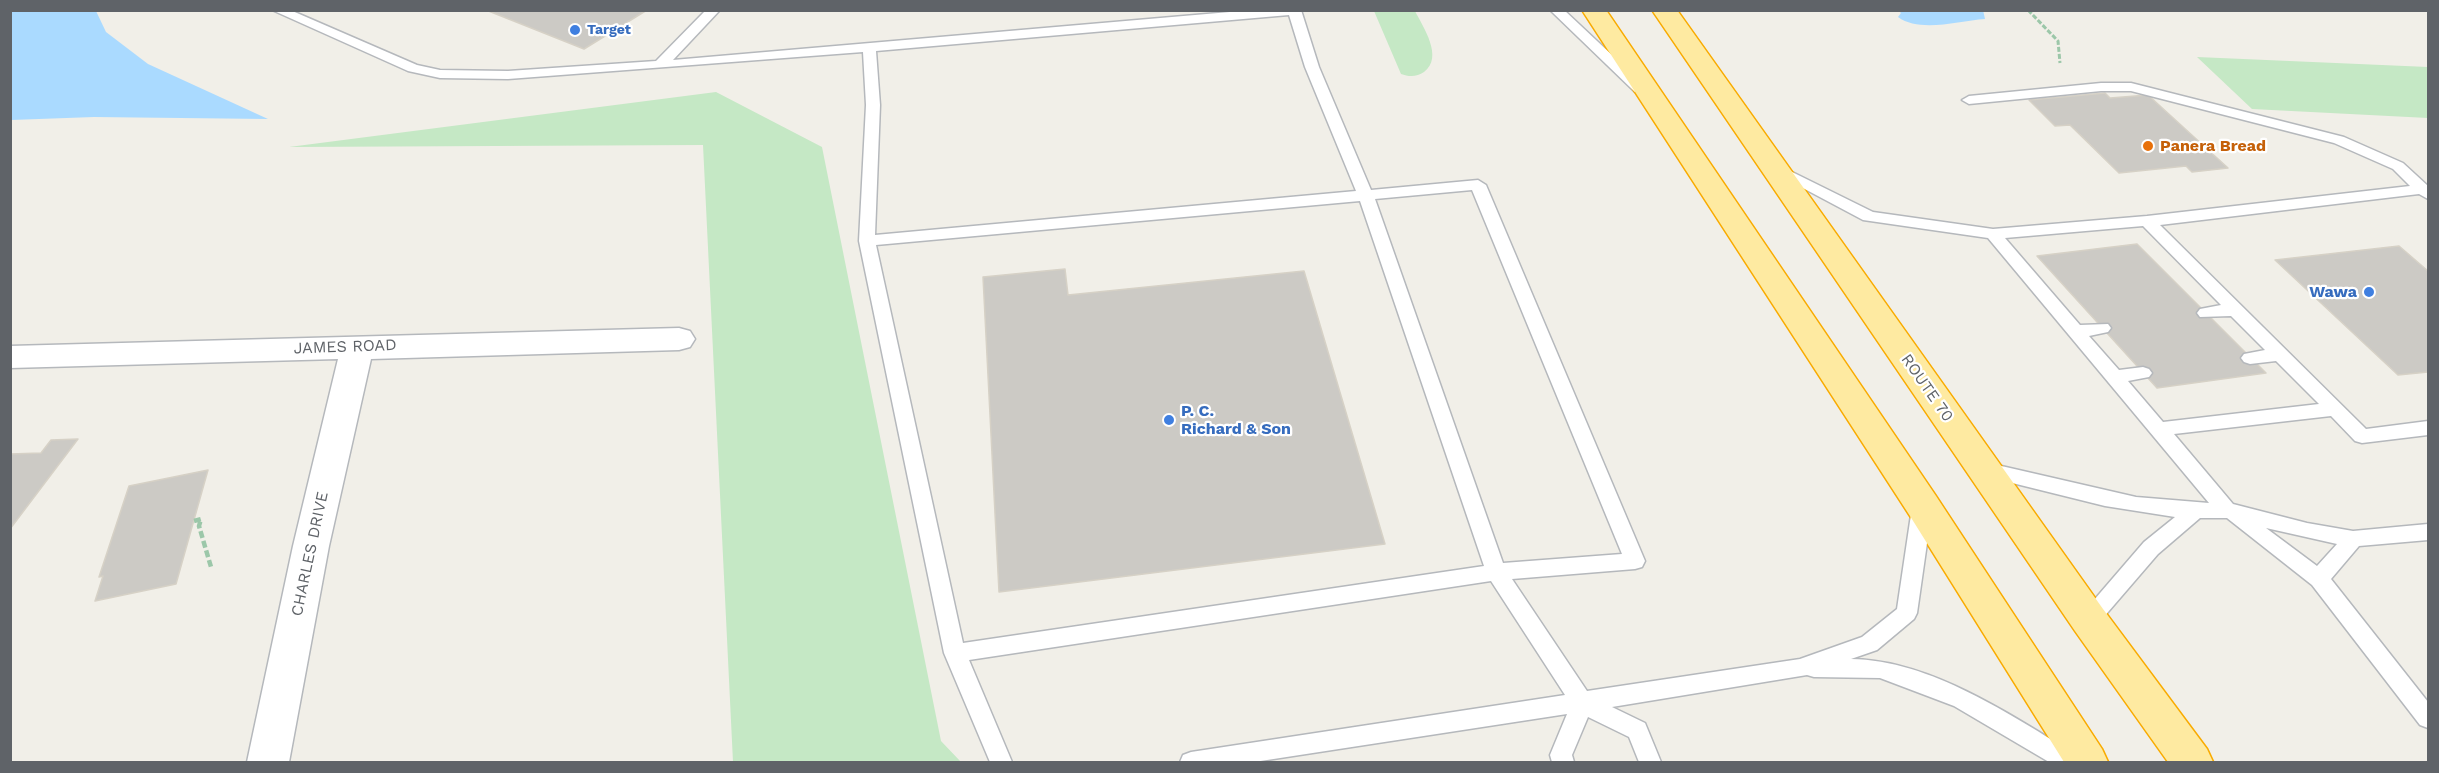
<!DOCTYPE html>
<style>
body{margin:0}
#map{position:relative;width:2439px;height:773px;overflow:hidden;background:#f1efe8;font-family:"Work Sans",sans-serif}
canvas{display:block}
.frame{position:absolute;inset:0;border:12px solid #5f6368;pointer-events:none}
</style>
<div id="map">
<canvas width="2439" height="773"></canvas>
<div class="frame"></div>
</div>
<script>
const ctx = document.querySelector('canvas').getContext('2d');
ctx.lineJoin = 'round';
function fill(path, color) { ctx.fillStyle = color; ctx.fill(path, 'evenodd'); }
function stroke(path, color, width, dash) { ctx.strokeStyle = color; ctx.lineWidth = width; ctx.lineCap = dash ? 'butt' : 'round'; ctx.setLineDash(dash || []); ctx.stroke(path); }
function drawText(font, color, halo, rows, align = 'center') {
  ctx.font = font + ' "Work Sans",sans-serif'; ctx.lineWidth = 4.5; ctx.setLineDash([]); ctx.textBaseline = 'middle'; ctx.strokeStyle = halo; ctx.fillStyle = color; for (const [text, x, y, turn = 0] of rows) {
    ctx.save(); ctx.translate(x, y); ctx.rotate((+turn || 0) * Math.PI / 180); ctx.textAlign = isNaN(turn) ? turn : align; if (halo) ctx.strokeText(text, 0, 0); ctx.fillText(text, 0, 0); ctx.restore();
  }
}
fill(new Path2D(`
 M 1374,11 L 1415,11 C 1423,27 1444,57 1424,72 C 1417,77 1409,77 1401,74 Z
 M 2197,57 L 2428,67 L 2428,118 L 2252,109 Z
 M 716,92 L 822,147 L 941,741 L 961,762 L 733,762 L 703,145 L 289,147 Z`), '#c5e8c5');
fill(new Path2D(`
 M 1983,10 L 1985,19 C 1958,21 1920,33 1898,17 L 1901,13 L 1899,11 Z
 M 10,11 L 96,11 L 106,32 L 148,64 L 268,119 L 94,117 L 11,120 Z`), '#aadaff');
const building = new Path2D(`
 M 486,10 L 647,10 L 584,49 Z
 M 2105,93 L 2110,98 L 2148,95 L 2228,168 L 2192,172 L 2186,166 L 2119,173 L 2070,125 L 2055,126 L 2029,100 Z
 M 2137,244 L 2266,373 L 2157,388 L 2037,256 Z
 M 2399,246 L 2428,271 L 2428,372 L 2398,375 L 2275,260 Z
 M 1065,269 L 1068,295 L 1304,271 L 1385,544 L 999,592 L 983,277 Z
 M 78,439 L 10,529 L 10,454 L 41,453 L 51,440 Z
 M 208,470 L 176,584 L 95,601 L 103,576 L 99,577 L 129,486 Z`);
fill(building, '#cccac5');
stroke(building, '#d6d1c6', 1.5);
const service = new Path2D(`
 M 272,10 L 290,10 L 417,65 L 440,70 L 508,71 L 656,61 L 706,10 L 720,10 L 673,60 L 1253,10 L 1301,10 L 1319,67 L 1371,190 L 1478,180 L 1486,185 L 1645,561 L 1642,567 L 1635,569 L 1512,579 L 1587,691 L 1800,659 L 1862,637 L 1897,609 L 1912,508 L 1915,503 L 1922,500 L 1929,503 L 1932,508 L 1917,613 L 1914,619 L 1877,650 L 1851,659 C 1931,660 2010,715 2077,755 L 2080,762 L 2049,762 L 1954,706 L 1880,678 L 1814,677 L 1807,675 L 1612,707 L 1645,723 L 1661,762 L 1639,762 L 1629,737 L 1588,717 L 1572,755 L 1574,762 L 1552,762 L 1550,755 L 1567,714 L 1254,762 L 1180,762 L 1183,755 L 1191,752 L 1565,695 L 1491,581 L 969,660 L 1012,762 L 990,762 L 944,653 L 859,241 L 866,105 L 863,52 L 508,79 L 440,78 L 408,71 ZM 1289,15 L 1305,67 L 1356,191 L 875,235 L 880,105 L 876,51 ZM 1472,190 L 1622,554 L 1503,563 L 1375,199 ZM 1360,201 L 1484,566 L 963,643 L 876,245 Z
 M 1550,10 L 1564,10 L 1645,86 L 1645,92 L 1635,92 Z
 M 2101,83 L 2131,83 L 2344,137 L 2403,163 L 2428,186 L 2428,199 L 2419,194 L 2160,225 L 2366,429 L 2428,421 L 2428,435 L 2362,443 L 2355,441 L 2331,416 L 2174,434 L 2233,504 L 2307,523 L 2353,531 L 2428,524 L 2428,540 L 2359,546 L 2331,579 L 2428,702 L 2428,728 L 2420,725 L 2312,585 L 2227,518 L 2200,518 L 2158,554 L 2096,626 L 2089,629 L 2082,626 L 2079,620 L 2082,614 L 2144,542 L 2175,517 L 2105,506 L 1984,476 L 1977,474 L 1974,469 L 1977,464 L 1984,462 L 2136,497 L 2209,503 L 1988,238 L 1863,220 L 1769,170 L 1772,167 L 1782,167 L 1873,212 L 1993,229 L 2147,216 L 2410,186 L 2393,169 L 2334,143 L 2131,91 L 2101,91 L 1969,104 L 1962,100 L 1969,96 ZM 2143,226 L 2221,305 L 2200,309 L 2197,313 L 2200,317 L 2231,316 L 2265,350 L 2244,354 L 2241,358 L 2244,362 L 2250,364 L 2276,361 L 2319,404 L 2163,422 L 2128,381 L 2149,377 L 2152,373 L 2149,369 L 2143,367 L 2119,370 L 2089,336 L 2108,332 L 2111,328 L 2108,324 L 2080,325 L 2005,238 ZM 2266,528 L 2337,544 L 2317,566 Z`);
const minor = new Path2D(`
 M 679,328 L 690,331 L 695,339 L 690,347 L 679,350 L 371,359 L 329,546 L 289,762 L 247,762 L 293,546 L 338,359 L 10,368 L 10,346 Z`);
const trunk = new Path2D(`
 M 1582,10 L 1606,10 L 1936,496 L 2102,749 L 2108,762 L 2064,762 L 1910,516 Z
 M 1652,10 L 1677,10 L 2103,609 L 2207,749 L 2213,762 L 2168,762 L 2075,631 Z`);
stroke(service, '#b5b8bc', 3);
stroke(minor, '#b5b8bc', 3);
stroke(trunk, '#f9ab00', 3);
stroke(new Path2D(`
 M 2028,10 L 2058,41 L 2060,63`), '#9cc7a9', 3, [5, 2]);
stroke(new Path2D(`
 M 194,521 L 201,519 L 199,526 L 211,567`), '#9cc7a9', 4.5, [7, 3]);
fill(service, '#fff');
fill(minor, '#fff');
fill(trunk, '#feeaa1');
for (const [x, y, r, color] of [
 [575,30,6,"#3f7fe0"],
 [2148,146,6,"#e8710a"],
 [2369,292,6,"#3f7fe0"],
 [1169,420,6,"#3f7fe0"]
]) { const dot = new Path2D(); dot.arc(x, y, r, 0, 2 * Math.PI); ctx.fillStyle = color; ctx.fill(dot); stroke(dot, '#fff', 2); }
drawText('bold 14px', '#366cbe', '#fff', [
 ["Target",587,30]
], 'left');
drawText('bold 16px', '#c56008', '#fff', [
 ["Panera Bread",2160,146]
], 'left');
drawText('bold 16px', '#366cbe', '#fff', [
 ["Wawa",2357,292],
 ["P. C.",1181,411,"left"],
 ["Richard & Son",1181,429,"left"]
], 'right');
drawText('16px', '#5f6368', '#fff', [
 ["JAMES ROAD",345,347,-2],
 ["ROUTE 70",1927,388,55],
 ["CHARLES DRIVE",310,554,-78]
]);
</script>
